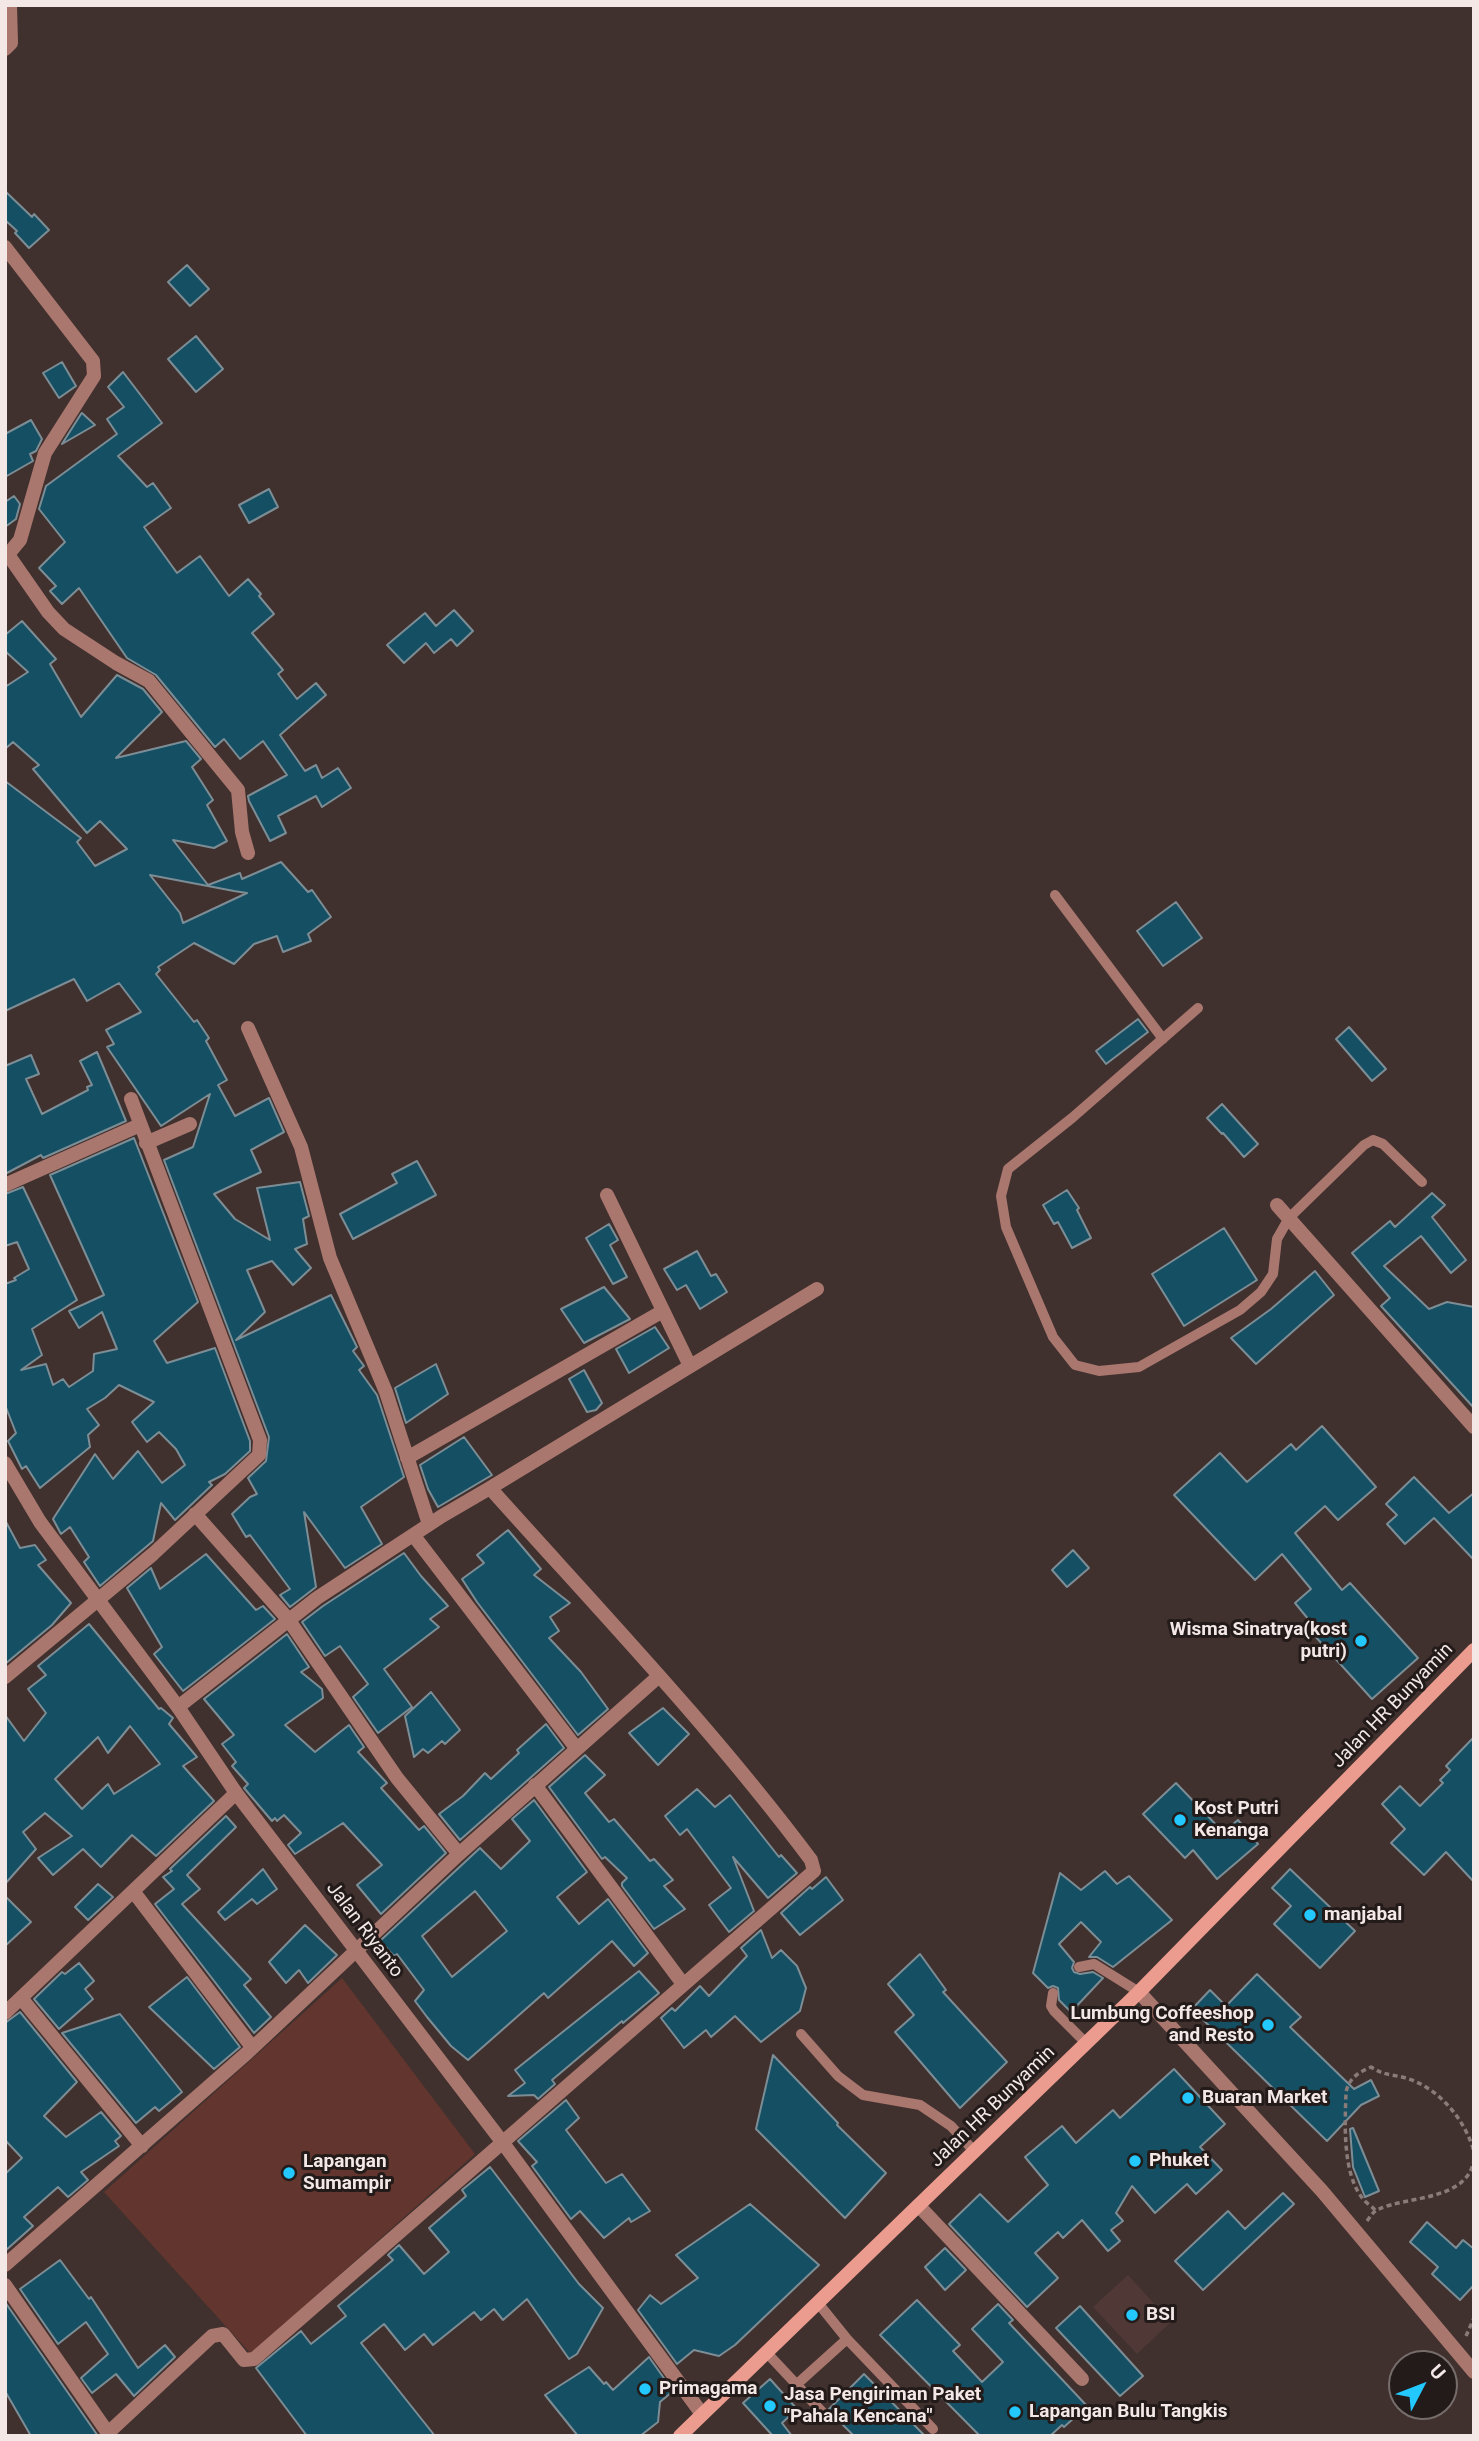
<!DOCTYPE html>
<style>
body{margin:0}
#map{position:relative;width:1479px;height:2441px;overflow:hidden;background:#40312e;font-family:Roboto,sans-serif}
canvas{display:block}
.frame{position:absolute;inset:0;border:7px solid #f3e8e6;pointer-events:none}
.north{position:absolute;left:1388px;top:2350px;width:70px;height:70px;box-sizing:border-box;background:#221b19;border:2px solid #766d6b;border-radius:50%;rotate:48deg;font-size:19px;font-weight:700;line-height:28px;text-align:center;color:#f3e8e6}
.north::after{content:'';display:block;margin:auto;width:24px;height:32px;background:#23c9fe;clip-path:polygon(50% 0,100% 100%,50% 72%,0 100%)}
</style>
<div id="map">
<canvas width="1479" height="2441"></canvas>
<div class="frame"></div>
<div class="north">U</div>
</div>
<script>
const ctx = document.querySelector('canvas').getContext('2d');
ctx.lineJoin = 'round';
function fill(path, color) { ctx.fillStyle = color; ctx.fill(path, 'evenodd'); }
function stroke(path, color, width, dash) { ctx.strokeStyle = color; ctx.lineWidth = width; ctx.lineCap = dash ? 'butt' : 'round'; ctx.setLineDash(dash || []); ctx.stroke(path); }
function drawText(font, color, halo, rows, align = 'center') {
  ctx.font = font + ' Roboto,sans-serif'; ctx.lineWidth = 6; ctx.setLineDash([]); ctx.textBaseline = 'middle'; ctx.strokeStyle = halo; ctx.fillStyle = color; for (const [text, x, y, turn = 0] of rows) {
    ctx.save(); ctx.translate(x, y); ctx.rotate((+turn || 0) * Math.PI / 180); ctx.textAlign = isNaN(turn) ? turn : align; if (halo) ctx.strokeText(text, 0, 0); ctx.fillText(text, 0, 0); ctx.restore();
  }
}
fill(new Path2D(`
 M 1128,2275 L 1171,2322 L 1137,2354 L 1093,2307 Z`), '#4f3835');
fill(new Path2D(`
 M 342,1978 L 475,2154 L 251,2354 L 104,2192 Z`), '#62352e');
const building = new Path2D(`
 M 5,191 L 32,217 L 34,214 L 49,230 L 29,248 L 15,233 L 17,231 L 5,220 Z
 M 187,265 L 209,289 L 190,306 L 168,282 Z
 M 196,336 L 223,369 L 196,392 L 168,359 Z
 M 62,362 L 76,386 L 59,398 L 43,373 Z
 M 123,372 L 162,423 L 118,456 L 147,487 L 153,483 L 171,508 L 144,527 L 177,573 L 200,556 L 229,596 L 248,579 L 261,594 L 259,596 L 274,614 L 252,633 L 283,670 L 278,674 L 297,699 L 316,683 L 326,695 L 280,735 L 305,771 L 316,765 L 322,778 L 338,768 L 351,788 L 322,807 L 316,796 L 278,816 L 286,833 L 270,841 L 249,801 L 248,796 L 287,775 L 263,741 L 240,759 L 224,739 L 215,747 L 156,675 L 127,658 L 79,588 L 62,604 L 50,591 L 56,586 L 39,568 L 65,542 L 39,509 L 46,486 L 117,434 L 107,419 L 124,407 L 108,387 Z
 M 82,413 L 95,425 L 62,444 L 81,414 Z
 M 31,420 L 42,439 L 36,451 L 30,454 L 33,461 L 5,477 L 5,434 Z
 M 269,489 L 278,507 L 249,523 L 239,505 Z
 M 14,496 L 20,504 L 16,519 L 5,527 L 5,502 Z
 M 454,610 L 473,631 L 457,646 L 451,639 L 434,653 L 426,643 L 404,663 L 387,645 L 425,613 L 436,626 Z
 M 22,621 L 56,659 L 50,664 L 81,717 L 117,675 L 143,689 L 162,712 L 116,758 L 186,741 L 201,759 L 192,767 L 213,800 L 207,805 L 227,841 L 214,848 L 173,840 L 208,885 L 240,873 L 242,879 L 281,862 L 308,892 L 312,890 L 331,917 L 308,934 L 311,941 L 283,952 L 277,936 L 254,944 L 234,964 L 194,943 L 158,967 L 160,970 L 156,974 L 194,1022 L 197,1020 L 209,1038 L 206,1041 L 227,1080 L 218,1085 L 235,1116 L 269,1098 L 284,1132 L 251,1150 L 261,1172 L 214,1194 L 235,1219 L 270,1240 L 257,1188 L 300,1182 L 309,1216 L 303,1219 L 307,1244 L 295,1249 L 311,1268 L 293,1285 L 272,1261 L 247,1270 L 265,1312 L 236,1340 L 331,1295 L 357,1347 L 353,1351 L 364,1366 L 359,1370 L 377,1395 L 404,1477 L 361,1507 L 382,1544 L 345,1568 L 304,1512 L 316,1587 L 290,1607 L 280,1595 L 290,1589 L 250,1535 L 246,1537 L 232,1514 L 250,1497 L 257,1494 L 248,1478 L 266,1461 L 269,1437 L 164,1160 L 193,1147 L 210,1094 L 161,1126 L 107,1047 L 114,1044 L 106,1030 L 141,1012 L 119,983 L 87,1001 L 74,979 L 5,1011 L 5,781 L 81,838 L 77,842 L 95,866 L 127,849 L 100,821 L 87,833 L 33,769 L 39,765 L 13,742 L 5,749 L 5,687 L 28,672 L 5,651 L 5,635 ZM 150,875 L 234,891 L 247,893 L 183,923 L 180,913 Z
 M 1176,902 L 1202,938 L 1163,966 L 1137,931 Z
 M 1138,1019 L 1148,1032 L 1106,1064 L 1096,1051 Z
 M 1349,1027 L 1386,1069 L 1372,1081 L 1336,1039 Z
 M 97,1052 L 126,1121 L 43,1158 L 41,1155 L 5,1174 L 5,1066 L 31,1055 L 39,1074 L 26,1079 L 42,1114 L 88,1090 L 87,1087 L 92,1085 L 80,1061 Z
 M 1222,1104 L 1258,1144 L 1244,1157 L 1223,1133 L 1222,1134 L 1207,1118 Z
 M 134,1138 L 198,1302 L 154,1341 L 167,1363 L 215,1348 L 250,1441 L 250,1451 L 225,1474 L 209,1482 L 212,1485 L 175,1520 L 161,1503 L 153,1541 L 100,1586 L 84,1562 L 89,1557 L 70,1527 L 61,1534 L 53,1519 L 95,1454 L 113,1479 L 138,1451 L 162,1483 L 185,1465 L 176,1449 L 159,1432 L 147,1442 L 132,1422 L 154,1402 L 119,1385 L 105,1398 L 87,1409 L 99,1425 L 88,1435 L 90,1447 L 40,1488 L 26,1466 L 22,1469 L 8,1441 L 16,1433 L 5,1405 L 5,1284 L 16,1280 L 14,1278 L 29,1269 L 17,1242 L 5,1246 L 5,1194 L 23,1187 L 77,1300 L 32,1329 L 42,1355 L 21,1370 L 46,1364 L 53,1385 L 63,1379 L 69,1387 L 93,1371 L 94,1354 L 117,1349 L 102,1312 L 79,1328 L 69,1311 L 104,1295 L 50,1175 Z
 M 417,1161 L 436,1195 L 353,1239 L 340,1214 L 397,1183 L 392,1174 Z
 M 1067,1190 L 1079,1208 L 1077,1210 L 1091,1238 L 1072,1248 L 1058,1222 L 1054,1224 L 1043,1205 Z
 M 1432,1193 L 1445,1205 L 1432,1217 L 1466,1260 L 1451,1273 L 1421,1236 L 1384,1266 L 1429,1309 L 1447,1302 L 1474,1307 L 1474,1408 L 1381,1306 L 1390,1298 L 1352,1253 L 1390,1221 L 1395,1227 Z
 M 609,1224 L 618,1240 L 610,1245 L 627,1277 L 613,1284 L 586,1238 Z
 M 1224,1228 L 1257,1280 L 1184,1326 L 1152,1274 Z
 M 697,1251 L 711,1276 L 716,1274 L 727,1292 L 700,1309 L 686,1285 L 677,1290 L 664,1269 Z
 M 1315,1271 L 1334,1295 L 1256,1364 L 1231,1338 L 1271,1309 Z
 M 604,1287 L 630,1319 L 584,1343 L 561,1309 Z
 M 655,1327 L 669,1348 L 629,1373 L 616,1349 Z
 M 436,1364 L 448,1394 L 406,1423 L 395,1388 Z
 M 584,1370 L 602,1403 L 596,1410 L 587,1412 L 569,1379 Z
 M 1322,1426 L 1376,1487 L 1338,1520 L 1325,1506 L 1295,1533 L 1342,1590 L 1350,1583 L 1418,1658 L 1372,1699 L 1304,1624 L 1309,1620 L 1295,1603 L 1311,1589 L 1282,1554 L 1255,1580 L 1174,1495 L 1220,1453 L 1247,1482 L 1291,1444 L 1296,1450 Z
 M 464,1437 L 492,1475 L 438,1507 L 428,1489 L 420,1465 Z
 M 1414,1477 L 1449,1513 L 1474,1493 L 1474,1560 L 1434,1518 L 1405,1544 L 1387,1524 L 1397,1515 L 1386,1504 Z
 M 5,1520 L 20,1548 L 35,1545 L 46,1560 L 38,1565 L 71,1603 L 52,1625 L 5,1664 Z
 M 508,1530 L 541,1569 L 534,1575 L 570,1603 L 550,1617 L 559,1631 L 549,1638 L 581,1672 L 608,1709 L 578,1735 L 477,1602 L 462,1579 L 484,1563 L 477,1555 Z
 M 1073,1550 L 1089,1568 L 1067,1587 L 1052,1570 Z
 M 404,1553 L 421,1576 L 448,1606 L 430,1619 L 439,1627 L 384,1669 L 412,1707 L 378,1733 L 353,1697 L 368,1684 L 340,1646 L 325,1656 L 302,1622 L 323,1606 Z
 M 206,1554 L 256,1610 L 263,1606 L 275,1619 L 183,1691 L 154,1654 L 162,1647 L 127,1588 L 151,1568 L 160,1589 Z
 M 89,1624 L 159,1709 L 161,1708 L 173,1718 L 169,1724 L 197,1757 L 183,1766 L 214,1801 L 156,1856 L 132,1835 L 101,1867 L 83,1849 L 53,1875 L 38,1858 L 72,1836 L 45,1813 L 23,1832 L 36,1849 L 5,1884 L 5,1715 L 24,1741 L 46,1713 L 28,1689 L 46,1675 L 38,1666 ZM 130,1726 L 160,1764 L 114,1794 L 108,1784 L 82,1809 L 55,1779 L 98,1737 L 108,1753 Z
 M 287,1634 L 309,1667 L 301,1672 L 322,1689 L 323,1698 L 285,1725 L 315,1752 L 349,1725 L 364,1747 L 358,1752 L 387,1783 L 381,1788 L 419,1830 L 424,1826 L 446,1853 L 381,1914 L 357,1885 L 382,1865 L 343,1823 L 295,1854 L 288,1845 L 301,1833 L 284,1815 L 277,1821 L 275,1818 L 272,1821 L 244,1788 L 248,1784 L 232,1766 L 236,1762 L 222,1744 L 234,1735 L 204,1699 Z
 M 431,1692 L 460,1730 L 445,1744 L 442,1741 L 428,1753 L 423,1749 L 414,1757 L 405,1716 Z
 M 663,1708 L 689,1734 L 658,1765 L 629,1733 Z
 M 546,1724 L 564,1748 L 460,1840 L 439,1814 L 463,1796 L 485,1773 L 491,1779 L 519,1753 L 517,1750 Z
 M 1474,1737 L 1474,1882 L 1446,1852 L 1424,1875 L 1391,1843 L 1405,1829 L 1382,1804 L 1400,1786 L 1420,1806 L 1443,1783 L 1440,1780 L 1450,1770 L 1446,1766 Z
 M 585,1755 L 605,1775 L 585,1793 L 609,1822 L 614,1819 L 650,1861 L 654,1859 L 673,1880 L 664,1886 L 685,1909 L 654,1929 L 622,1886 L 622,1883 L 627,1878 L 605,1857 L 602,1859 L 549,1787 Z
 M 1176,1783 L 1223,1832 L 1238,1820 L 1258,1844 L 1217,1879 L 1193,1850 L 1185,1858 L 1143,1814 Z
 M 697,1789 L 715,1807 L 730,1795 L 779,1857 L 781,1855 L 797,1873 L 768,1898 L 733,1857 L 754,1911 L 729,1932 L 709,1905 L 731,1888 L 687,1829 L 680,1835 L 665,1816 Z
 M 534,1800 L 587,1872 L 557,1897 L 579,1924 L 608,1899 L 648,1953 L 634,1966 L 612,1941 L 548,1998 L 544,1993 L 468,2060 L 451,2046 L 427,2017 L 415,2001 L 424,1990 L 397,1954 L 394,1956 L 380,1941 L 480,1848 L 501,1869 L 530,1841 L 512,1819 ZM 475,1891 L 507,1931 L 452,1977 L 422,1936 Z
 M 226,1816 L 236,1827 L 187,1875 L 200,1889 L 182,1904 L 251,1979 L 244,1985 L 271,2017 L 254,2033 L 155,1904 L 174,1889 L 163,1877 L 172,1871 L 170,1869 Z
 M 263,1869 L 277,1889 L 257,1904 L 252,1899 L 225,1920 L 218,1912 Z
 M 1290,1869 L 1355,1931 L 1320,1968 L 1274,1924 L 1291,1906 L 1272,1888 Z
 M 1105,1871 L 1117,1884 L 1129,1876 L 1172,1920 L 1113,1967 L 1097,1957 L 1089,1957 L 1101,1942 L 1081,1922 L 1059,1944 L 1074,1962 L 1072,1968 L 1074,1972 L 1080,1974 L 1093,1972 L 1103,1978 L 1071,2012 L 1059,2000 L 1058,1988 L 1053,1986 L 1048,1988 L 1033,1973 L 1060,1873 L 1081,1890 Z
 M 826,1877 L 843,1900 L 800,1935 L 781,1913 L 810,1887 L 812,1889 Z
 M 98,1884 L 113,1897 L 88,1920 L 75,1907 Z
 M 5,1896 L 31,1922 L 5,1946 Z
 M 305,1925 L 337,1955 L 308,1983 L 299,1970 L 286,1983 L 269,1962 Z
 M 761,1930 L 772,1958 L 781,1950 L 797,1966 L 806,1988 L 800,2011 L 761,2042 L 735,2016 L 711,2037 L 706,2030 L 684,2048 L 661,2018 L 672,2008 L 675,2011 L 700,1986 L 709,1996 L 747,1956 L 741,1948 Z
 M 920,1954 L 946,1990 L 943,1992 L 1007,2062 L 960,2108 L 895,2032 L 914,2015 L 888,1984 Z
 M 79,1963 L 94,1981 L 85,1989 L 93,1999 L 59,2029 L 34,1999 L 62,1972 L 65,1974 Z
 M 639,1971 L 659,1993 L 623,2023 L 622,2021 L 552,2080 L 555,2084 L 538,2099 L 534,2095 L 508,2096 L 525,2083 L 515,2070 Z
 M 1257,1974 L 1301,2017 L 1290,2027 L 1354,2089 L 1371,2080 L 1379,2096 L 1361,2105 L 1327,2141 L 1192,2009 L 1210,1990 L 1226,2006 Z
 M 187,1977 L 240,2047 L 214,2069 L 149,2007 Z
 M 20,2012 L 77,2082 L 44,2116 L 66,2137 L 101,2112 L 121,2136 L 115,2141 L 119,2146 L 81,2172 L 88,2180 L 68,2197 L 58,2187 L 24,2217 L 33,2226 L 5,2251 L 5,2174 L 22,2158 L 5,2140 L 5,2023 Z
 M 120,2014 L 182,2092 L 159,2111 L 155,2107 L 136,2123 L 62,2033 Z
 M 773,2055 L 838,2123 L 837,2125 L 886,2173 L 845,2218 L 756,2129 Z
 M 1174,2069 L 1225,2124 L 1200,2147 L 1222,2170 L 1196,2194 L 1187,2184 L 1155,2213 L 1132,2186 L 1116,2213 L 1123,2221 L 1111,2230 L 1120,2241 L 1108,2251 L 1082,2220 L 1063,2238 L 1058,2232 L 1035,2253 L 1058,2278 L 1027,2307 L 949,2224 L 980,2194 L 1008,2222 L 1048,2185 L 1025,2157 L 1062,2126 L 1076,2143 L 1113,2110 L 1120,2118 Z
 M 566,2100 L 579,2118 L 566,2130 L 606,2183 L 622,2174 L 650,2211 L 631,2222 L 629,2218 L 604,2238 L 580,2211 L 571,2219 L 532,2166 L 537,2162 L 518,2141 Z
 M 1353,2128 L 1379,2191 L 1365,2197 L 1353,2167 L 1350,2129 Z
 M 490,2167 L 579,2284 L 603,2308 L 577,2354 L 569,2359 L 527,2299 L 503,2320 L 494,2309 L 481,2320 L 474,2312 L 433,2345 L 424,2334 L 405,2350 L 384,2324 L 361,2343 L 435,2436 L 307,2436 L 256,2368 L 301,2331 L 311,2344 L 346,2316 L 338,2306 L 393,2260 L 388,2255 L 399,2245 L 424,2274 L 449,2252 L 429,2228 L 466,2196 L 462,2190 Z
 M 1283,2193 L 1294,2204 L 1203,2290 L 1175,2261 L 1228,2211 L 1245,2229 Z
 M 750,2204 L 819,2265 L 735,2345 L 719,2356 L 694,2350 L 677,2364 L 638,2310 L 650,2295 L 661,2304 L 698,2278 L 676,2255 Z
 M 1427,2222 L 1456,2248 L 1463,2240 L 1474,2249 L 1474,2285 L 1460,2300 L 1432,2274 L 1438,2267 L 1410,2242 Z
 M 945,2248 L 966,2270 L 945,2290 L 925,2267 Z
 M 60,2260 L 89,2299 L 91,2297 L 138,2368 L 165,2345 L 175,2357 L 134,2396 L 116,2374 L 92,2393 L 81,2378 L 108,2354 L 86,2322 L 58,2344 L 20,2289 Z
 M 917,2300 L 960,2345 L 953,2351 L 982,2382 L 1003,2362 L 972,2329 L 998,2304 L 1013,2320 L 1009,2323 L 1087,2406 L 1064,2427 L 1062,2425 L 1050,2436 L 980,2436 L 880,2335 Z
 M 5,2302 L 98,2436 L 31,2436 L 5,2391 Z
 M 1080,2306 L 1143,2376 L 1120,2396 L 1056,2328 Z
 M 649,2357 L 673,2391 L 660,2402 L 658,2422 L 640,2436 L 578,2436 L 545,2395 L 589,2367 L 604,2384 L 606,2382 L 613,2390 Z
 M 864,2374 L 925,2436 L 854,2436 L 833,2415 L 829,2409 Z
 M 770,2379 L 797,2409 L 782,2423 L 792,2436 L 773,2436 L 743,2403 Z`);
fill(building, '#144f63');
stroke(building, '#7c8d95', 2);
stroke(new Path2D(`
 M 1375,2210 C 1372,2206 1366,2203 1363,2199 C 1342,2173 1345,2124 1346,2092 C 1349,2078 1359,2072 1371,2067 C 1384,2075 1388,2074 1402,2077 C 1436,2085 1465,2118 1474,2152
 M 1367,2221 C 1371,2216 1373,2211 1379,2209 C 1408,2196 1467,2201 1474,2160
 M 1466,2336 L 1474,2318`), '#897b79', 3.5, [5, 3.5]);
stroke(new Path2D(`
 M 1055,895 L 1163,1039
 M 1198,1008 L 1072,1118 L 1008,1169 L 1001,1196 L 1006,1227 L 1053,1337 L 1075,1365 L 1099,1371 L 1139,1367 L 1240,1310 L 1261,1292 L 1273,1274 L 1277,1239 L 1289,1218 L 1364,1145 L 1373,1140 L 1383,1144 L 1422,1182
 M 1079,1967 L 1094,1964 L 1139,1992
 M 1053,1993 L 1051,2006 L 1054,2011 L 1086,2043
 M 801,2034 L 838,2076 L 863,2095 L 920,2105 L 951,2126 L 974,2151
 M 818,2303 L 847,2339
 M 767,2353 L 826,2416
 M 796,2385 L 847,2339 L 933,2429`), '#aa776f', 10);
stroke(new Path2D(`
 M 5,49 L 11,43 L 10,5
 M 5,247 L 93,361 L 94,376 L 45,453 L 20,540 L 5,558
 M 9,556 L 48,612 L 64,629 L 116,663 L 149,681 L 238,790 L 242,832 L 248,853
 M 248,1028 L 301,1147 L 330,1258 L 386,1392 L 429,1524
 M 146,1143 L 190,1124
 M 5,1185 L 140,1125
 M 607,1195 L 690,1366
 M 1277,1205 L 1474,1427
 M 407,1458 L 663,1311
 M 490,1488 L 817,1289
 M 195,1514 L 288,1619 L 397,1778 L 459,1854
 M 414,1536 L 577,1749
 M 5,1677 L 153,1554 L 259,1455 L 260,1440 L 131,1099
 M 535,1785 L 683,1984
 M 133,1891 L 252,2047
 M 1139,1992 L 1322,2191 L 1474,2372
 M 21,1998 L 142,2146
 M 5,2013 L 236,1793
 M 919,2206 L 1082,2379
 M 5,2265 L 247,2053 L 459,1854 L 659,1676
 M 5,2285 L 108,2433 L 212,2336 L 223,2334 L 244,2360 L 254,2359 L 814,1871 L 811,1860 C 713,1729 599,1610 490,1488 L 442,1516 L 317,1598 L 178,1707`), '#aa776f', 14);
stroke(new Path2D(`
 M 5,1463 L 40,1522 L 178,1707 L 236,1793 L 503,2143 L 702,2414`), '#aa776f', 14);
stroke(new Path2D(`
 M 680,2436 L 1139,1992 L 1474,1650`), '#ec9c8f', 14);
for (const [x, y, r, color] of [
 [1361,1641,7,"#23c9fe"],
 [1180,1820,7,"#23c9fe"],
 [1310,1915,7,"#23c9fe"],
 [1268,2025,7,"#23c9fe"],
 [1188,2098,7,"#23c9fe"],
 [1135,2161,7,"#23c9fe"],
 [289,2173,7,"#23c9fe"],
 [1132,2315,7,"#23c9fe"],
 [645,2389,7,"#23c9fe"],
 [770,2406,7,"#23c9fe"],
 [1015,2412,7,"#23c9fe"]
]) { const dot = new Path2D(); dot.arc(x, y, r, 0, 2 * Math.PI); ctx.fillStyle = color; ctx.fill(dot); stroke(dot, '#221b19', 2.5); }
drawText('bold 19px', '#f3e8e6', '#221b19', [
 ["Wisma Sinatrya(kost",1347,1630,"right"],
 ["putri)",1347,1652,"right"],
 ["Kost Putri",1194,1809],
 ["Kenanga",1194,1831],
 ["manjabal",1324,1915],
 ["Lumbung Coffeeshop",1254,2014,"right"],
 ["and Resto",1254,2036,"right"],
 ["Buaran Market",1202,2098],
 ["Phuket",1149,2161],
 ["Lapangan",303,2162],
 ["Sumampir",303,2184],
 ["BSI",1146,2315],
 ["Primagama",659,2389],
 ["Jasa Pengiriman Paket",784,2395],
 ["\"Pahala Kencana\"",784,2417],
 ["Lapangan Bulu Tangkis",1029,2412]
], 'left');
drawText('19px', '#f3e8e6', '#221b19', [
 ["Jalan HR Bunyamin",1393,1706,-46],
 ["Jalan Riyanto",364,1930,53],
 ["Jalan HR Bunyamin",993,2107,-44]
]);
</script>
